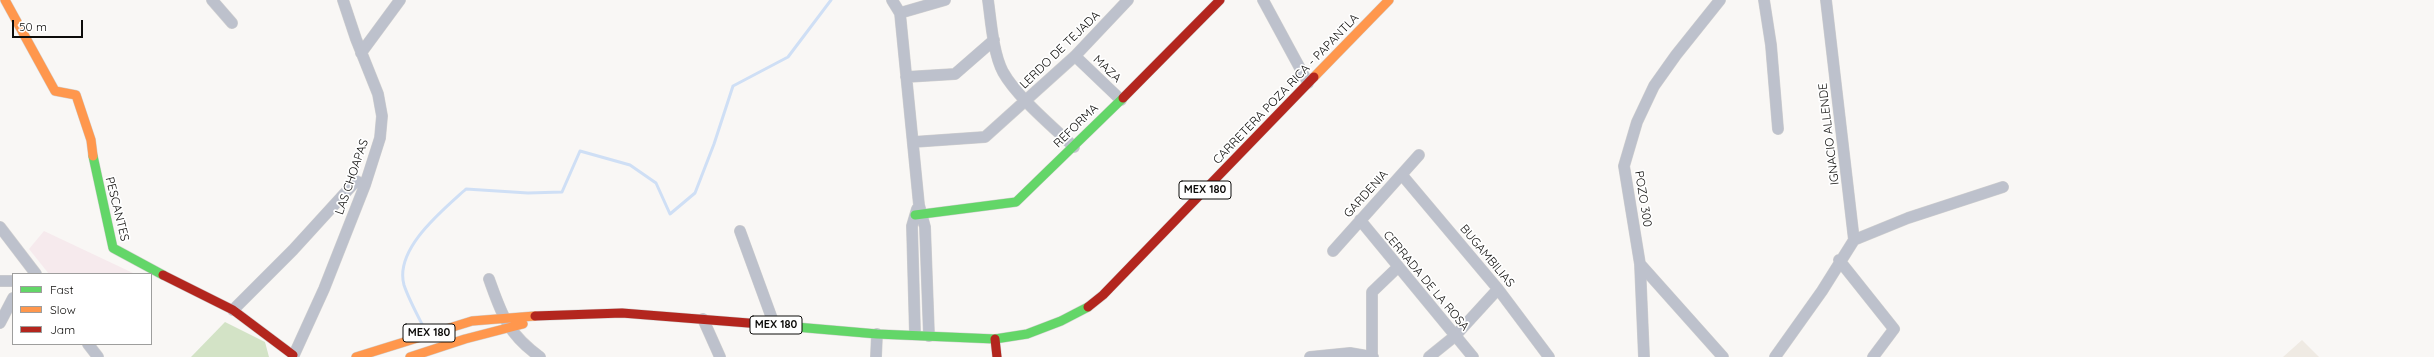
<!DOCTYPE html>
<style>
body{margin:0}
#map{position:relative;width:2434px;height:357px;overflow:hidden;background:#f9f7f5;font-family:Quicksand,sans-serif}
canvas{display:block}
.legend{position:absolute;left:12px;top:273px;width:140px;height:72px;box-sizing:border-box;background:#fff;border:1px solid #9e9e9d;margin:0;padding:5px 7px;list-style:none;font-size:12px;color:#0d0c0a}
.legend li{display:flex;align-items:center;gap:8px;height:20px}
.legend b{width:20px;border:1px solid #9e9e9d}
.scale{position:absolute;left:12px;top:20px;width:71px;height:18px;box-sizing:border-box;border:2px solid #0d0c0a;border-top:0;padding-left:5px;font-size:12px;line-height:14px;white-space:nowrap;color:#0d0c0a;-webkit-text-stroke:3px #fff;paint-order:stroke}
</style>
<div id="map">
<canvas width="2434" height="357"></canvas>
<ul class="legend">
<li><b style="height:5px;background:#63d668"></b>Fast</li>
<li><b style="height:5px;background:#ff974d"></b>Slow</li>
<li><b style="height:5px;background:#b3261e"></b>Jam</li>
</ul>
<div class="scale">50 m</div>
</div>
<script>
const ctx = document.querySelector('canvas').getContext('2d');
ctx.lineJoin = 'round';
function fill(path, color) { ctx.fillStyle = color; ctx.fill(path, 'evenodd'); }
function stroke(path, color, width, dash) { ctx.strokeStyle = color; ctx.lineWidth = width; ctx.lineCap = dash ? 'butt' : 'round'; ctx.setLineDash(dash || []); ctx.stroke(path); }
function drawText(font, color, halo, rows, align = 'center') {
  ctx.font = font + ' Quicksand,sans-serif'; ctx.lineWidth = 3.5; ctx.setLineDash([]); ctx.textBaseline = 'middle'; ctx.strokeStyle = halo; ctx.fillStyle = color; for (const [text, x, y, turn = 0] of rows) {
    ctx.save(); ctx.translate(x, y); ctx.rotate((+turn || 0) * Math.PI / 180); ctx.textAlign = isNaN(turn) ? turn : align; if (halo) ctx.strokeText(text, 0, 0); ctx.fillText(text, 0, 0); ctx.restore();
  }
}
fill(new Path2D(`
 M 2302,340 L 2319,357 L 2283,357 Z`), '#efeae3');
fill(new Path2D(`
 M 44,231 L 133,273 L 49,274 L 29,249 Z`), '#f6eaed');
fill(new Path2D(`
 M 225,322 L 265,342 L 269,357 L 191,357 Z`), '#d3e3c6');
stroke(new Path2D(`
 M 425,330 C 418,316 409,300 404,285 C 394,249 443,210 466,189 L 528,193 L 562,192 L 580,151 L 630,165 L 656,183 L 670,214 L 695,193 L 714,144 L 733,86 L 788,57 L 831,0`), '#cfdff5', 3);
const street = new Path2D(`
 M 212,0 L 232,23
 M 892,0 L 900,13 L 919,205 L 925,227 L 929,336
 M 988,0 C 991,21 993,53 1003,72 C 1017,97 1052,126 1074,147
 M 1263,0 L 1308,83
 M 1764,0 L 1771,45 L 1778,129
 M 900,13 L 945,0
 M 361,53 L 400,0
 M 1075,56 L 1121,100
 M 906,77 L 955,74 L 994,40
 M 913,142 L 985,137 L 1075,56 L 1128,0
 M 1402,175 L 1498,289 L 1549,357
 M 1360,220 L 1473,357
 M 0,227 L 36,274
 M 740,231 L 774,324
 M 1854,240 L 1908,218 L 2003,187
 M 1333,251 L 1419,155
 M 1839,260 L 1894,329 L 1873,357
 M 1640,264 L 1723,357
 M 489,279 C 502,315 507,333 540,357
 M 0,281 L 13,281
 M 233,310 L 293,250 L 356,181 L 365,185
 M 703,319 L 720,357
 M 0,323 L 13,298
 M 915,334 L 912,226 L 917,209
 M 88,344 L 98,357
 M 1372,356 L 1372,292 L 1397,268
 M 293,357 L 324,289 L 365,185 L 380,138 L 382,116 L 378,94 L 356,39 L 343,0
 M 876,357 L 877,334
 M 1310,357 L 1350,353 L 1373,357
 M 1429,357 L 1455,336 L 1498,289
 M 1644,357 L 1640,264 L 1624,166 L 1637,122 L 1654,86 L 1676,55 L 1720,0
 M 1775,357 L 1822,291 L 1854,240 L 1826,0`);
const fast = new Path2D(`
 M 93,156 L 113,248 L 163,275
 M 915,215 L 1016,202 L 1123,98
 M 761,324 L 877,334 L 995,339 L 1027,334 L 1061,321 L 1088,307`);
const slow = new Path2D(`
 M 5,0 L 55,91 L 76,95 L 91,140 L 93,156
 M 1314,77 L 1389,0
 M 356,357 L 472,321 L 535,316
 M 410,357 L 465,339 L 523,324`);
const jam = new Path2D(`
 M 1123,98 L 1220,0
 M 163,275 L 233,310 L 293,355
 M 1088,307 L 1103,295 L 1314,77
 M 535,316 L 622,313 L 761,324
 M 995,339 L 997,357`);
stroke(street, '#d2d1d0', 12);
stroke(fast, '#d2d1d0', 10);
stroke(slow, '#d2d1d0', 10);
stroke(jam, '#d2d1d0', 10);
stroke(street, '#bdc1cc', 11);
stroke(fast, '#63d668', 9);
stroke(slow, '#ff974d', 9);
stroke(jam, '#b3261e', 9);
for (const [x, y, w] of [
 [1205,190,52],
 [776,325,52],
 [429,333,52]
]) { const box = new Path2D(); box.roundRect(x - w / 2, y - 9, w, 18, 3); ctx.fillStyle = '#fff'; ctx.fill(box); stroke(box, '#0d0c0a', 1); }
drawText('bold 11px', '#0d0c0a', null, [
 ["MEX 180",1205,190],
 ["MEX 180",776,325],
 ["MEX 180",429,333]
]);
drawText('12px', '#0d0c0a', '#fff', [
 ["LERDO DE TEJADA",1060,50,-44],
 ["MAZA",1107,69,43],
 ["CARRETERA POZA RICA - PAPANTLA",1286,89,-46],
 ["REFORMA",1076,126,-44],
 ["IGNACIO ALLENDE",1829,134,-97],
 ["LAS CHOAPAS",352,177,-71],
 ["GARDENIA",1366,194,-48],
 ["POZO 300",1643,199,81],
 ["PESCANTES",117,209,76],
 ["BUGAMBILIAS",1487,256,50],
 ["CERRADA DE LA ROSA",1426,281,50]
]);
</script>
